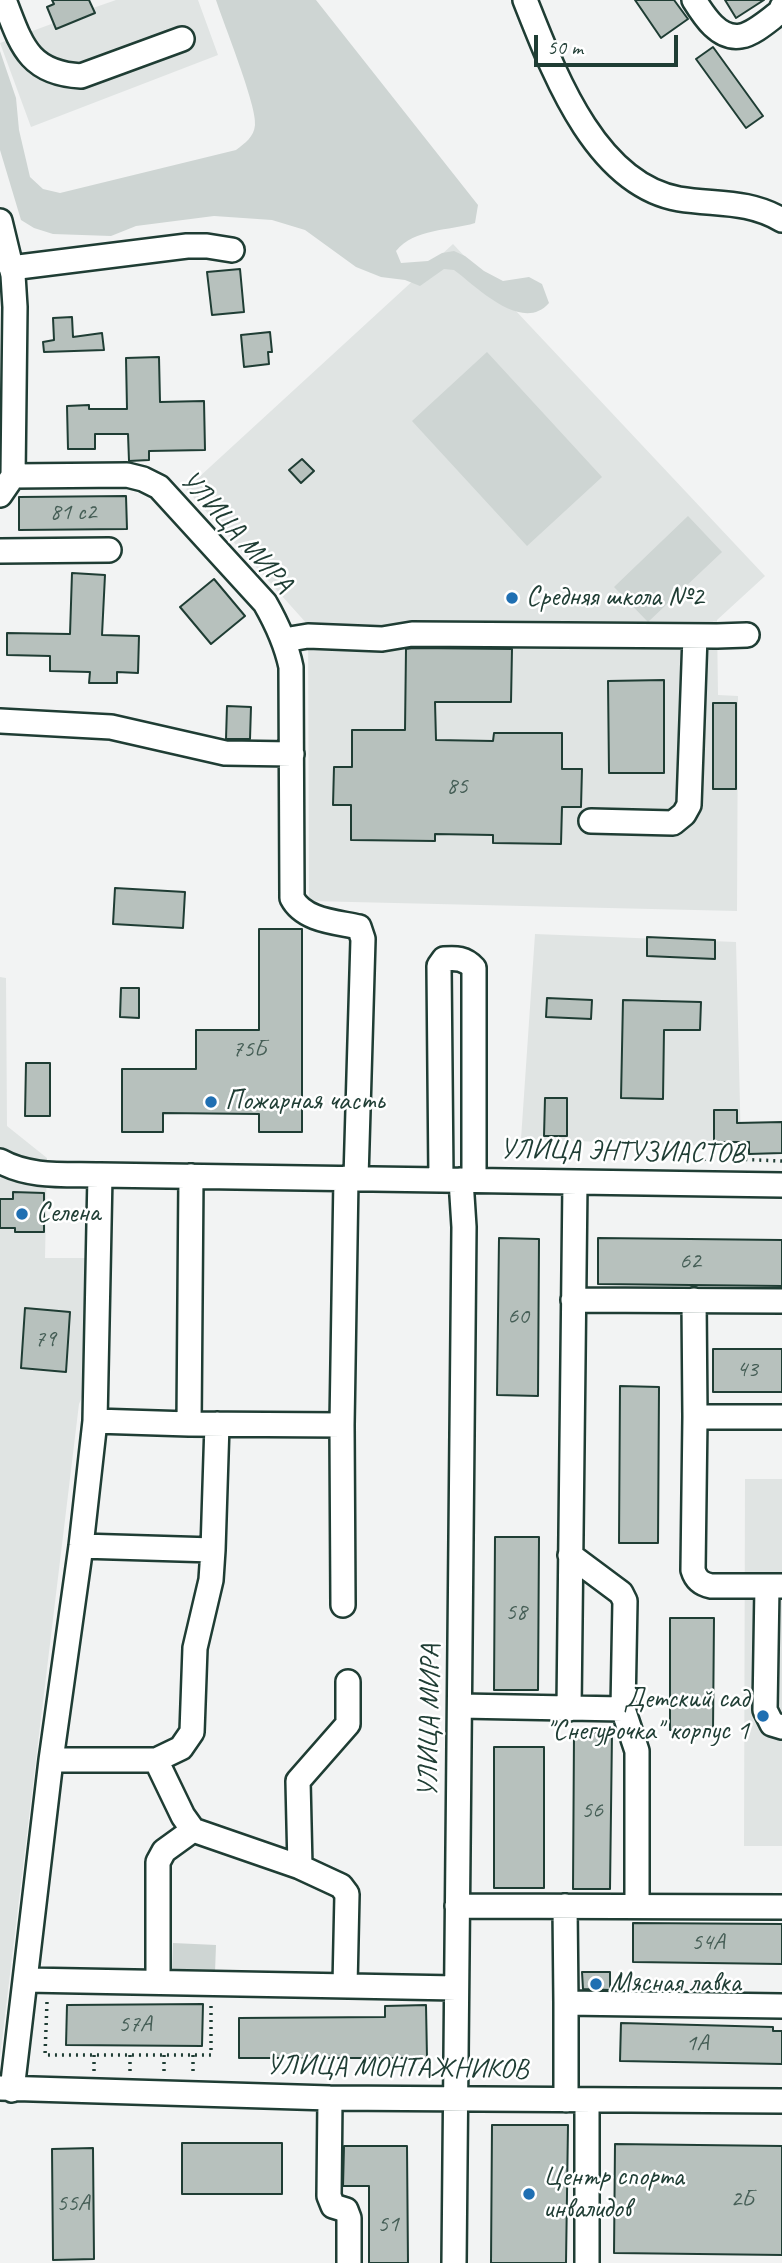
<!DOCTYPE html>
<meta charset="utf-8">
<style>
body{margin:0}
#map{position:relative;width:782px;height:2263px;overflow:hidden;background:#f2f3f3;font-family:Caveat,sans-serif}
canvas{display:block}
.scale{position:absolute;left:534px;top:35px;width:144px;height:32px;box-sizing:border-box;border:4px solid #1f3d34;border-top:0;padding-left:9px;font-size:21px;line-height:24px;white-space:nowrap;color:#1f3d34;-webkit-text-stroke:5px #fff;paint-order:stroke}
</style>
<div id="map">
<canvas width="782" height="2263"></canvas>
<div class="scale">50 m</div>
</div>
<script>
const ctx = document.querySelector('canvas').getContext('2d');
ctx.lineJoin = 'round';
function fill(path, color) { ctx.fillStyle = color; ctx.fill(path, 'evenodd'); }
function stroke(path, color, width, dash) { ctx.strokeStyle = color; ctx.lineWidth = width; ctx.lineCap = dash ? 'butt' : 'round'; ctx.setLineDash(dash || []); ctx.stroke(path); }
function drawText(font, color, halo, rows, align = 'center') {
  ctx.font = font + ' Caveat,sans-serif'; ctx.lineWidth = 5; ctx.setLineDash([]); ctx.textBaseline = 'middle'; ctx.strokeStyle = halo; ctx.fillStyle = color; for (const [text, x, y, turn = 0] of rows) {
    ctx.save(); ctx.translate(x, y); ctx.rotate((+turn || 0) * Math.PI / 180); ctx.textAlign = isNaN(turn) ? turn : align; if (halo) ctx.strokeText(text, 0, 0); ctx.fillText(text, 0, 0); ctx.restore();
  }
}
fill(new Path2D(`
 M 116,0 L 198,0 L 218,55 L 31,127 L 0,43 L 54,23 L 94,12 L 93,8 Z
 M 453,244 L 765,576 L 717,620 L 718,695 L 738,696 L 737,911 L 309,901 L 308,625 L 186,489 Z
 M 535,934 L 736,942 L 741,1147 L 521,1139 Z
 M 0,977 L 6,978 L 7,1126 L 47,1158 L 45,1258 L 92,1258 L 90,1379 L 79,1404 L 0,2057 Z
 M 745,1479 L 782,1479 L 782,1846 L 744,1846 Z`), '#e0e4e3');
fill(new Path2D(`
 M 216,0 L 316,0 L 478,205 L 475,223 C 449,231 415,228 396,251 L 401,263 L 428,261 L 442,253 L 454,251 L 465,256 L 484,271 L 503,281 L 529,277 L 542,284 L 549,303 C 522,334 476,286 454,270 L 444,269 L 420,286 L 405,280 L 381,277 L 356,267 L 305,230 L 272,220 L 214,216 L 136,226 L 111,236 L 53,234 L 34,228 L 21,220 L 0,150 L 0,51 L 16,98 L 19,130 L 30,177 L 43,189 L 60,193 L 236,150 C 245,143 254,137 255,125 C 258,108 223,22 216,0 Z
 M 487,352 L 602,477 L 527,546 L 412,421 Z
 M 688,516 L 722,552 L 648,622 L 614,587 Z
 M 173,1943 L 216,1945 L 215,1973 L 172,1971 Z`), '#ced5d3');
const building = new Path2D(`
 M 52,0 L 89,0 L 95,13 L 56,29 L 47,7 L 54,4 Z
 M 635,0 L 674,0 L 688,19 L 661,38 Z
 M 725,0 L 764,0 L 736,18 Z
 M 713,47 L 763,116 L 746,128 L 696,59 Z
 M 240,269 L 244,312 L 212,315 L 207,272 Z
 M 72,317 L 73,337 L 102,333 L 104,350 L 44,352 L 43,342 L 54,340 L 53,318 Z
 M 270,332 L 272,352 L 268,352 L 269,364 L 244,367 L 241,335 Z
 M 159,357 L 160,402 L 204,401 L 205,450 L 149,451 L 149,460 L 129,461 L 128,434 L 95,434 L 95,449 L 68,449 L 67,406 L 89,405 L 89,409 L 127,409 L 126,358 Z
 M 302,459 L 314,471 L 301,483 L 289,470 Z
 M 126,496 L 127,529 L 19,530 L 19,497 Z
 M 72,573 L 105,575 L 102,635 L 139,636 L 138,673 L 117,672 L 117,683 L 89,683 L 90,672 L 50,671 L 50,656 L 7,655 L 7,633 L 70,634 Z
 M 214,579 L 245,616 L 211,644 L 180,607 Z
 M 413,648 L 512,649 L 511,702 L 435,702 L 436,740 L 493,741 L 494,733 L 562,733 L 562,769 L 582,769 L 581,807 L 562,807 L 561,844 L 493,843 L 493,835 L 435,834 L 435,841 L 351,840 L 351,805 L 333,805 L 334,767 L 352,767 L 352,730 L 405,730 L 406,649 Z
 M 664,680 L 664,773 L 609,773 L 608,681 Z
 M 713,703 L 736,703 L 736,789 L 713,789 Z
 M 227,706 L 251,707 L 250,739 L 226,739 Z
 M 115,888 L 185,892 L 183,928 L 113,924 Z
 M 259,929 L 302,929 L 302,1132 L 259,1132 L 259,1114 L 163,1113 L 163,1132 L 122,1132 L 122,1069 L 196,1069 L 196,1030 L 259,1030 Z
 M 647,937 L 715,940 L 715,959 L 647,956 Z
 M 121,988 L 139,988 L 139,1018 L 120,1017 Z
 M 547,998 L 592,1000 L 591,1019 L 546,1017 Z
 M 623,1000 L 701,1002 L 700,1030 L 664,1030 L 663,1099 L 621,1098 Z
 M 26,1063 L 50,1063 L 50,1116 L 25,1116 Z
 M 545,1098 L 567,1098 L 567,1136 L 544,1136 Z
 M 714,1110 L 737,1110 L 737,1123 L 782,1122 L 782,1153 L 749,1154 L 749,1142 L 714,1142 Z
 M 13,1192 L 44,1193 L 44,1232 L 15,1232 L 15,1228 L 0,1228 L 0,1199 L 13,1199 Z
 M 499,1238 L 539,1239 L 538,1396 L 497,1395 Z
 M 598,1238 L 782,1240 L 782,1286 L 598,1284 Z
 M 25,1308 L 70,1312 L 66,1372 L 21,1368 Z
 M 713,1349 L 782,1349 L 782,1392 L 713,1392 Z
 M 620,1386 L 659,1387 L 658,1543 L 619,1543 Z
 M 495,1537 L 539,1537 L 538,1690 L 494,1690 Z
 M 670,1618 L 714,1618 L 713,1731 L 670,1730 Z
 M 574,1733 L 612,1733 L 610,1889 L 573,1889 Z
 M 494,1747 L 544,1747 L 544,1888 L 494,1888 Z
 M 633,1923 L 782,1924 L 782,1964 L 633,1962 Z
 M 582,1972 L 610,1972 L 610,1990 L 583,1989 Z
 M 203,2004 L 202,2046 L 66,2045 L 67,2005 Z
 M 426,2005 L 427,2058 L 239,2058 L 239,2018 L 385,2017 L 385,2006 Z
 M 621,2023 L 773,2027 L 773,2031 L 782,2031 L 782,2064 L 620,2061 Z
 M 492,2125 L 568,2125 L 566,2263 L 491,2263 Z
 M 182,2143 L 282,2143 L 282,2194 L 182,2194 Z
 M 615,2144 L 782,2146 L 782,2255 L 614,2253 Z
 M 344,2146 L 407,2146 L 408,2263 L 369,2263 L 369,2186 L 343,2186 Z
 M 93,2148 L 94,2259 L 53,2260 L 52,2149 Z`);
fill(building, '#b7c1bd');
stroke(building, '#1f3d34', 2);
const minor = new Path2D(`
 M 4,0 C 21,43 27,73 81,76 L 182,39
 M 525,0 C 553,70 594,184 679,199 C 717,205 747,200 782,220
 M 694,0 C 704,16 719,40 741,36 C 754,34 770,19 780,12 L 782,7
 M 0,221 L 13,275 L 15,307 L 13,476 L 127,475 L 143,479 L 159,487 L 265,603 C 277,624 286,643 291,667 L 292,898 C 304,921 337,922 359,927 L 363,939 L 356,1178
 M 11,268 L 187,246 L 207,246 L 232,250
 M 0,495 L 13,476
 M 0,551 L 109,550
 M 284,640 L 308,636 L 382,639 L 412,634 L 717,636 L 747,635
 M 0,721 L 111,727 L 225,753 L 292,754
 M 591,821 L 673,823 L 684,814 L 689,805 L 695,636
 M 0,1161 C 30,1178 66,1174 100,1175 L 782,1185
 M 100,1175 L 95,1421 L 81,1546 L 51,1760 L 156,1760 L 181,1748 L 192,1732 L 195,1648 L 211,1580 L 213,1550 L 217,1424
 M 191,1176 L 189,1424 L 342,1425 L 346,1178
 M 441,1179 L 439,966 L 444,959 C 456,958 465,958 474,968 L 474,1180
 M 573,1300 L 782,1301
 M 694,1300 L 695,1417 L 782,1417
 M 695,1417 L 693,1570 C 696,1580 701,1584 711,1586 L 767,1586
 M 95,1421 L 189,1424
 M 342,1425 L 343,1605
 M 81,1546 L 213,1550
 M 782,1586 L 767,1586 L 765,1710 L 772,1724 L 782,1727
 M 460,1706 L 623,1709 L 625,1601 L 621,1593 L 570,1555
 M 569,1709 L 575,1182
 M 623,1709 L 637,1751 L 637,1906
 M 156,1760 L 183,1816 L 193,1830 L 300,1867
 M 457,1906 L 782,1907
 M 565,1906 L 566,2003 L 782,2006
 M 26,1980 L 456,1988
 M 158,1982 L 158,1862 L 164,1851 L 193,1830
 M 345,1986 L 347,1894 L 341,1886 L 300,1867 L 298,1781 L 348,1724 L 348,1682
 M 566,2003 L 566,2100
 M 0,2088 L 330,2098 L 782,2101
 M 12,2090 L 51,1760
 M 330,2098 L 329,2196 L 333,2206 L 346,2210 L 349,2218 L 349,2263
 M 454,2263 L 464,1227 L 461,1180
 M 587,2263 L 587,2100`);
stroke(minor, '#1f3d34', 28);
stroke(new Path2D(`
 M 697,1162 L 708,1158 L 782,1161
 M 47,2002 L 45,2055 L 211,2055 L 211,2003
 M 130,2055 L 130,2071
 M 164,2055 L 164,2074
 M 193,2055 L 193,2074
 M 94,2071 L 94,2055`), '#1f3d34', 3.5, [2, 5]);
stroke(minor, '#fff', 23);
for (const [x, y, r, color] of [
 [512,598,7,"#1f6fb2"],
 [211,1102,7,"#1f6fb2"],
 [22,1214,7,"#1f6fb2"],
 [763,1716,7,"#1f6fb2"],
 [596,1984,7,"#1f6fb2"],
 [529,2194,7,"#1f6fb2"]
]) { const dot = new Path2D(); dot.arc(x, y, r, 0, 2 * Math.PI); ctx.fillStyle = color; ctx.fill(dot); stroke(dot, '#fff', 2.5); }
drawText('24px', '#455e56', null, [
 ["81 с2",73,513],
 ["85",457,787],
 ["75Б",249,1050],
 ["62",690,1262],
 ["60",518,1317],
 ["79",45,1340],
 ["43",747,1370],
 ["58",516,1613],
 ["56",592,1811],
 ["54А",708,1943],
 ["57А",135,2025],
 ["1А",697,2044],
 ["2Б",742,2200],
 ["55А",73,2204],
 ["51",388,2225]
]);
drawText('28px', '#1f3d34', '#fff', [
 ["УЛИЦА МИРА",236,532,48],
 ["УЛИЦА ЭНТУЗИАСТОВ",622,1152,1],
 ["УЛИЦА МИРА",430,1721,-89],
 ["УЛИЦА МОНТАЖНИКОВ",397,2068,1]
]);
drawText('28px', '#1f3d34', '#fff', [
 ["Средняя школа №2",526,598],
 ["Пожарная часть",225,1102],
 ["Селена",36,1214],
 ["Детский сад",749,1700,"right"],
 ["\"Снегурочка\" корпус 1",749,1732,"right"],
 ["Мясная лавка",610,1984],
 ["Центр спорта",543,2178],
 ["инвалидов",543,2210]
], 'left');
</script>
